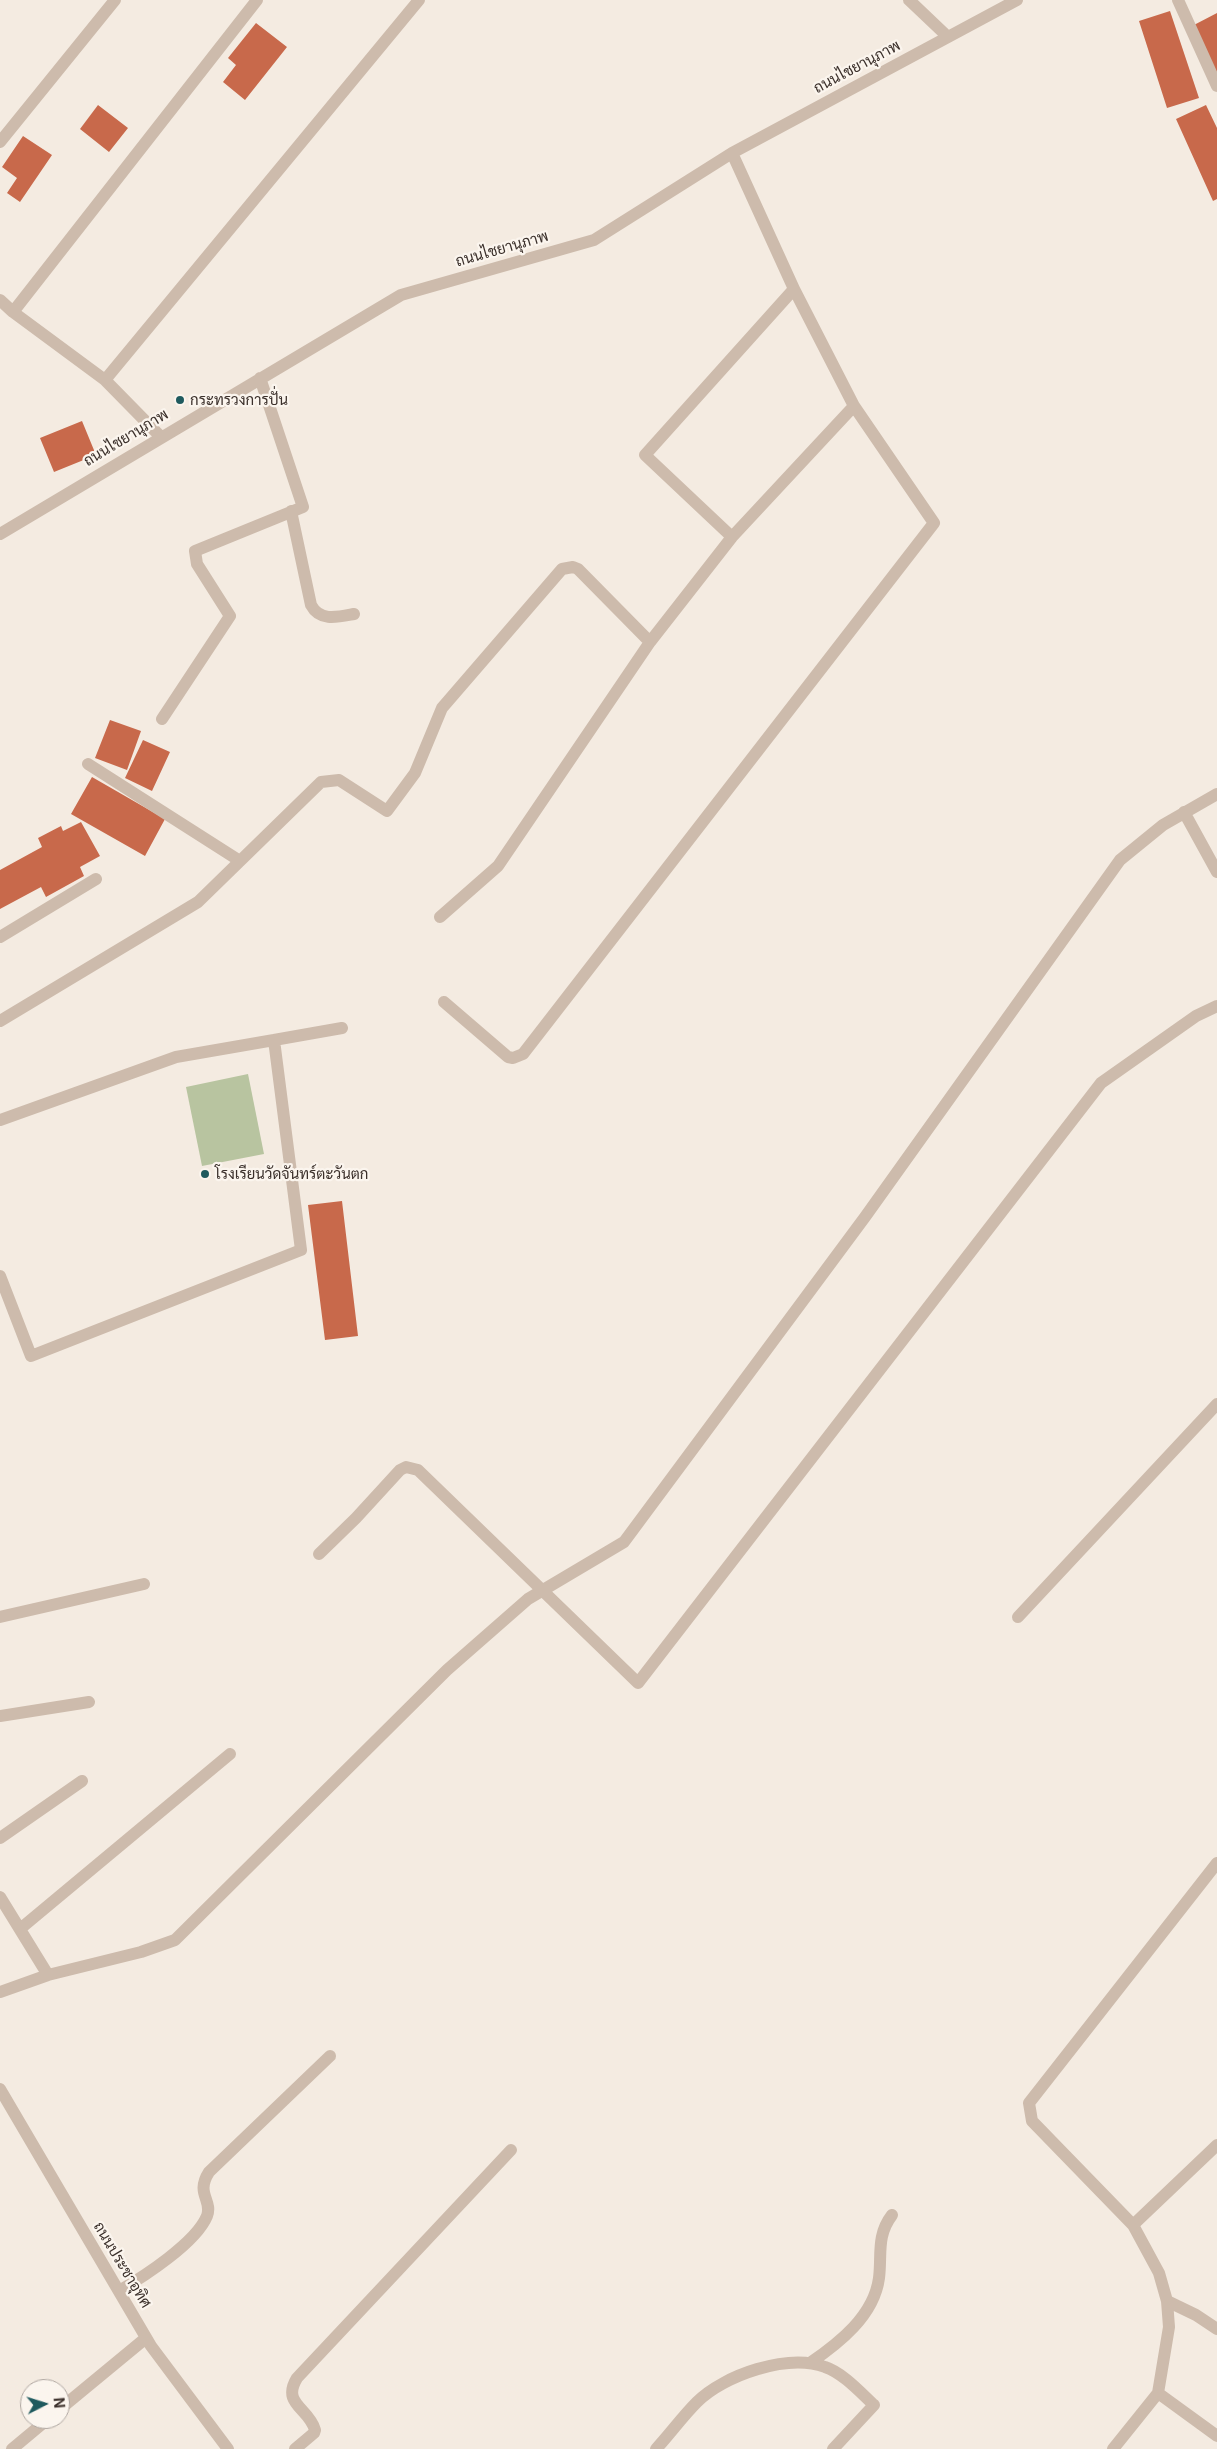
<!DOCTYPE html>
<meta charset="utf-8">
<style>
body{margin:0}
#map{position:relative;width:1217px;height:2449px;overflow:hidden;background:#f4ebe1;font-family:Inter,sans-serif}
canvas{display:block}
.north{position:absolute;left:20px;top:2379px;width:50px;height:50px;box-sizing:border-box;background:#fbf5ee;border:1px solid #aea6a0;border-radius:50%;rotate:85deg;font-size:14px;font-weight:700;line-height:20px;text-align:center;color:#3b302b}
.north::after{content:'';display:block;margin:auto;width:18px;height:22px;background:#1f5a5e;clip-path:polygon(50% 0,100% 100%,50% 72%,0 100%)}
</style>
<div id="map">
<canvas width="1217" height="2449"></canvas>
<div class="north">N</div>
</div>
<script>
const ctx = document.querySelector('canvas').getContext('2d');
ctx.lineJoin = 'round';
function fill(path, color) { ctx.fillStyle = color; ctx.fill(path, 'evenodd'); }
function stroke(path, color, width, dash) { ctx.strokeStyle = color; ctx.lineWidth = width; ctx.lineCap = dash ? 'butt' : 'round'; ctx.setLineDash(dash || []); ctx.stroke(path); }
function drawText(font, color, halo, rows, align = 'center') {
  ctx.font = font + ' Inter,Sarabun,sans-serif'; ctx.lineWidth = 4.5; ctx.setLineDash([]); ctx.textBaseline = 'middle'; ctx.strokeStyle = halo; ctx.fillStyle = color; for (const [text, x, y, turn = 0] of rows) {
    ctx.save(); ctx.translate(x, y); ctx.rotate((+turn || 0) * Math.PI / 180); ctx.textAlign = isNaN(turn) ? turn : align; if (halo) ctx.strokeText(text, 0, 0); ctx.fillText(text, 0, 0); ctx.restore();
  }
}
fill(new Path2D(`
 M 248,1074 L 264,1154 L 202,1166 L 186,1087 Z`), '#b8c4a0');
fill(new Path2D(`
 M 1170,11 L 1199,98 L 1167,108 L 1139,21 Z
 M 1217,13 L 1217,76 L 1192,26 Z
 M 256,23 L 287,47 L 245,100 L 223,82 L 236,65 L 228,58 Z
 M 98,105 L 128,128 L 109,152 L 80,129 Z
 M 1206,105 L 1217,128 L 1217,199 L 1213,201 L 1176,119 Z
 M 23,136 L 52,155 L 20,202 L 7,193 L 17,178 L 2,167 Z
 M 82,421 L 96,455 L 54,472 L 40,438 Z
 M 110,720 L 141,731 L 127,770 L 95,758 Z
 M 143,740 L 170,752 L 152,791 L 125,778 Z
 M 92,777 L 165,819 L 145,856 L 71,814 Z
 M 81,822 L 100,856 L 80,867 L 84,876 L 46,897 L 41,887 L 0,909 L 0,870 L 42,847 L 38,838 L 61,826 L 63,831 Z
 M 342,1201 L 358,1336 L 325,1340 L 308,1205 Z`), '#c8694b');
stroke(new Path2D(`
 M 909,0 L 948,37
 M 1178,0 L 1217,86
 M 0,142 L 115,0
 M 0,300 L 13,312 L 105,380 L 160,436
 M 13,312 L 257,0
 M 105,380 L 419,0
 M 291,511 L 311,605 C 320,622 338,617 354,614
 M 0,534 L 401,295 L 594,240 L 732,153 L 1017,0
 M 732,537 L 645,455 L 794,289
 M 162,719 L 230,616 L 197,564 L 195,551 L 303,507 L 260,378
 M 88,764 L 240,861
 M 1184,812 L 1217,872
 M 440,917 L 498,866 L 650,642 L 732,537 L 854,406
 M 0,937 L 96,879
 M 444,1002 L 508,1057 L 513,1058 L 523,1054 L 934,523 L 854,406 L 794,289 L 732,153
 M 0,1021 L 198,902 L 321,782 L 339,780 L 387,811 L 415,773 L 442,708 L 562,569 L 573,567 L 578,569 L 650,642
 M 274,1040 L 342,1028
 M 0,1120 L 176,1057 L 274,1040 L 301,1250 L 31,1356 L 0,1276
 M 319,1554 L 356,1518 L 400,1470 L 406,1467 L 418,1470 L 638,1683 L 1101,1083 L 1196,1016 L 1217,1006
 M 0,1617 L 144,1584
 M 1018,1617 L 1217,1404
 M 0,1716 L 89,1702
 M 0,1838 L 82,1781
 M 0,1897 L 48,1975
 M 20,1929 L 230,1754
 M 0,1992 L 48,1975 L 141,1952 L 175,1940 L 447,1670 L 528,1599 L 624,1542 L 865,1217 L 1120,860 L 1163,825 L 1217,794
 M 0,2089 L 151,2346 L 228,2449
 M 1133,2225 L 1032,2121 L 1029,2103 L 1217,1863
 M 119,2291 C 143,2277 196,2243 207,2216 C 213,2200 195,2194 209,2172 L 330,2056
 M 1167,2301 L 1196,2315 L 1217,2329
 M 810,2363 C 839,2343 874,2316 879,2278 C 882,2255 876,2236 892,2215
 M 1158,2393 L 1217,2436
 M 60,2409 L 146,2338
 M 12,2449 L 48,2419
 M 295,2449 L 314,2433 L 315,2430 C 309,2408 281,2404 297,2378 L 511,2150
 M 656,2449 C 670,2434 682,2417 697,2402 C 724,2375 788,2353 825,2367 C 843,2373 860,2392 874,2405 L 833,2449
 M 1113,2449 L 1158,2393 L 1169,2327 L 1167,2301 L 1159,2273 L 1133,2225 L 1217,2145`), '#cdbbac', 12);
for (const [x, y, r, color] of [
 [180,400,5,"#1f5a5e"],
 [205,1174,5,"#1f5a5e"]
]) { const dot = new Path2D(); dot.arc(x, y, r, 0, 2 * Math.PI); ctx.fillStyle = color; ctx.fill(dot); stroke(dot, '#fbf5ee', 2); }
drawText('15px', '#3b302b', '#fbf5ee', [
 ["ถนนไชยานุภาพ",857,67,-28],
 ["ถนนไชยานุภาพ",502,249,-16],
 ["ถนนไชยานุภาพ",126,438,-31],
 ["ถนนประชาอุทิศ",122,2265,59]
]);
drawText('15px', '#3b302b', '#fbf5ee', [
 ["กระทรวงการปั่น",190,400],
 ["โรงเรียนวัดจันทร์ตะวันตก",215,1174]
], 'left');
</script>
